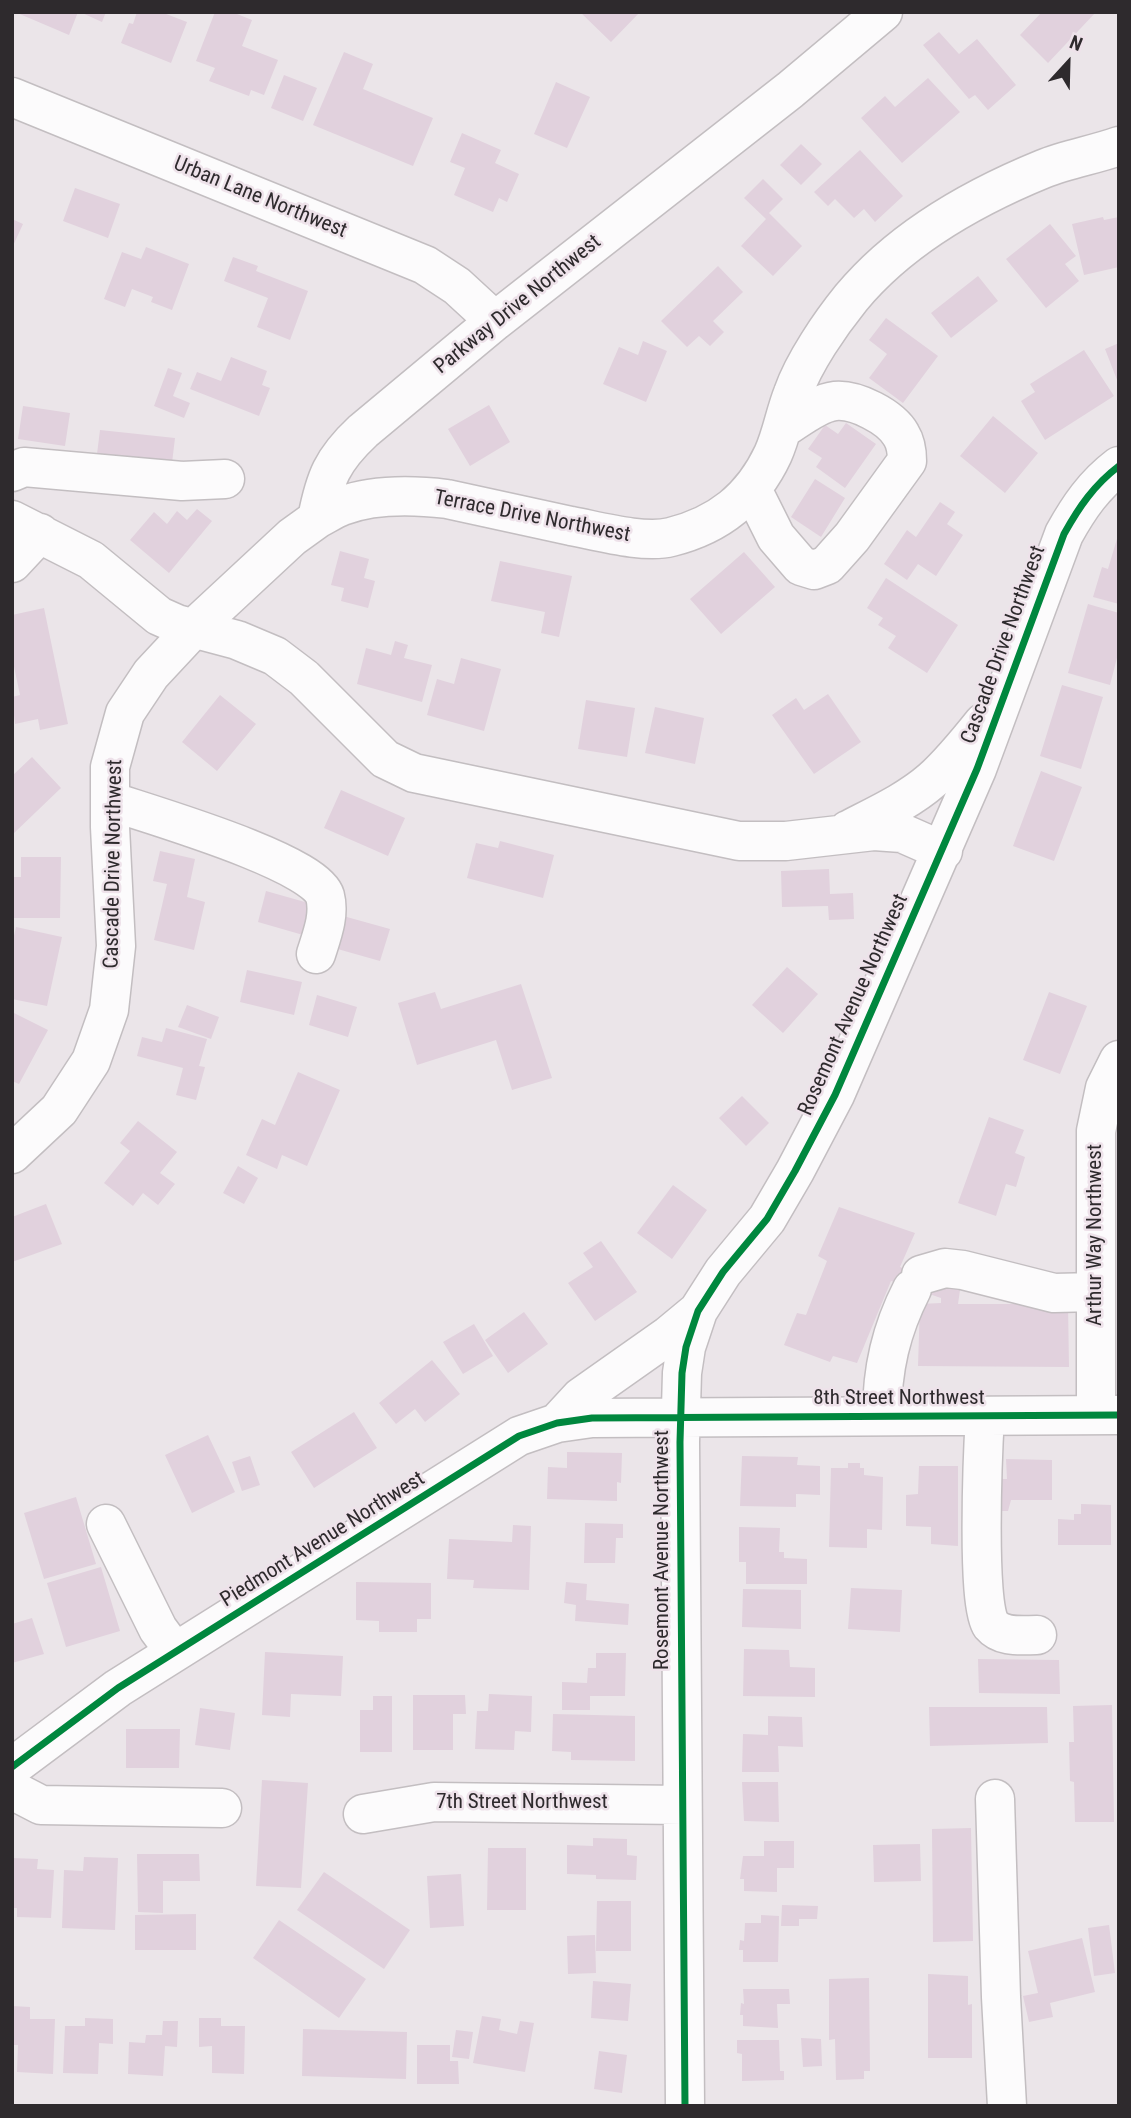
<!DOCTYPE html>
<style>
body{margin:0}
#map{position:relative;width:1131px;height:2118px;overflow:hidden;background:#ebe5e9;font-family:"Roboto Condensed",sans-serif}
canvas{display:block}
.frame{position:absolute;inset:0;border:14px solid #2e2a2d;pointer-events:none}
.north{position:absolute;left:1033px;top:28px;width:70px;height:70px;-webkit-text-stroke:5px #eee2ea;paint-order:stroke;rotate:22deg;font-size:19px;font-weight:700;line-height:28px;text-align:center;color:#2e2a2d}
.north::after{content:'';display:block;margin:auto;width:24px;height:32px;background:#2e2a2d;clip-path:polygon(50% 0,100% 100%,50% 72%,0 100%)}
</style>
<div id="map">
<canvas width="1131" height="2118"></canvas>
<div class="frame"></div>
<div class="north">N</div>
</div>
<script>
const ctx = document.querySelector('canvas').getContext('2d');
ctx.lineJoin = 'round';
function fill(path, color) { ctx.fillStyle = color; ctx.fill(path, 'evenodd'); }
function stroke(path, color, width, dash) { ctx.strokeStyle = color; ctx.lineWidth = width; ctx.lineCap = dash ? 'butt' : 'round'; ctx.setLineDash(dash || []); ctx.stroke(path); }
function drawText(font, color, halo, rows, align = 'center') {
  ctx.font = font + ' "Roboto Condensed",sans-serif'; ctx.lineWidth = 5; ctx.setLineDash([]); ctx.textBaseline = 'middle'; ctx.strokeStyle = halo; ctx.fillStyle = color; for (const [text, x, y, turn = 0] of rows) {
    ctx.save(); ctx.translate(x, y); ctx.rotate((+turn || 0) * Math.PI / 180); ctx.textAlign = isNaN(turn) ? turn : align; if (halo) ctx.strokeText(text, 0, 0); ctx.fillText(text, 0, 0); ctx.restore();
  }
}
fill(new Path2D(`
 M 15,12 L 78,12 L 69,35 Z
 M 80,12 L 106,12 L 102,22 Z
 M 137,12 L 161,12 L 187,22 L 171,63 L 121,43 L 129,23 L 133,24 Z
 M 215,12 L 232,12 L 252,20 L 242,46 L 278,60 L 264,95 L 251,90 L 249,96 L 209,81 L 215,68 L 196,61 Z
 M 580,12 L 640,12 L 611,42 Z
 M 1042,12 L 1096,12 L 1048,63 L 1020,35 Z
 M 939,32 L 959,54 L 977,39 L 1016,85 L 988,110 L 975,95 L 969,99 L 923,45 Z
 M 344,52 L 373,64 L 363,89 L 433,118 L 413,166 L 313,125 Z
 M 284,75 L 317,88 L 303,121 L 271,108 Z
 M 928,78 L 960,112 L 902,163 L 861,118 L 885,96 L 895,107 Z
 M 556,82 L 590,97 L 567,148 L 534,134 Z
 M 462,133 L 501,150 L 495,163 L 519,174 L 507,202 L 499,198 L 493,212 L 454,195 L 465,168 L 450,162 Z
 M 801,144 L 822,164 L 801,185 L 780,165 Z
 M 860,150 L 903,196 L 875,222 L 864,209 L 854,218 L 835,199 L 828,206 L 814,192 Z
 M 763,179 L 783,199 L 769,213 L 802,246 L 773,276 L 741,246 L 766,219 L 744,198 Z
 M 75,188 L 120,204 L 108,238 L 63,221 Z
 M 1103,217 L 1104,220 L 1119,217 L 1119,267 L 1084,275 L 1072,224 Z
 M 12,219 L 23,224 L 12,248 Z
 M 1050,224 L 1076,256 L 1065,264 L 1079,281 L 1046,308 L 1006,259 Z
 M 146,247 L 189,264 L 172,310 L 151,302 L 153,297 L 132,289 L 125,307 L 104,299 L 122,252 L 141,259 Z
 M 233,257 L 258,266 L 256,271 L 308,291 L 290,340 L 257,327 L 268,298 L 224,281 Z
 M 718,266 L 743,292 L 713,321 L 724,332 L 710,346 L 699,336 L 687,347 L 661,321 Z
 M 978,276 L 998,301 L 951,338 L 931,313 Z
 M 886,318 L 938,356 L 903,403 L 869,378 L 887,354 L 869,340 Z
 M 643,341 L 667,351 L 646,402 L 603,384 L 619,347 L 638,355 Z
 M 1119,343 L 1119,385 L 1105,349 Z
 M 1084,350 L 1114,396 L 1045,440 L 1021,401 L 1035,392 L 1030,384 Z
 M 231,357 L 267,371 L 262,385 L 270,388 L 259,416 L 190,389 L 197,372 L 221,381 Z
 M 168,368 L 182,373 L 173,396 L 190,403 L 184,418 L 154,406 Z
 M 489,405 L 510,442 L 470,466 L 448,429 Z
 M 23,406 L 70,413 L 65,446 L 18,439 Z
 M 993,416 L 1038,453 L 1005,493 L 960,456 Z
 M 846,423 L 876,444 L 845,488 L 816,467 L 822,458 L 808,449 L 825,425 L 838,434 Z
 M 100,430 L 175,438 L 172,463 L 97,454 Z
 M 815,479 L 845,498 L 821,537 L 791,517 Z
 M 940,502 L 955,512 L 947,524 L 963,535 L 936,576 L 918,564 L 907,580 L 884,564 L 907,530 L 916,537 Z
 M 197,509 L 212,521 L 169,573 L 130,540 L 154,512 L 167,524 L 177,511 L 187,520 Z
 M 1119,532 L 1119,604 L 1093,597 L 1102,567 L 1108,569 Z
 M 340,551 L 369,559 L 364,578 L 375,581 L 368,608 L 341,601 L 344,588 L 331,585 Z
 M 744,552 L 775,587 L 721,634 L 690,599 Z
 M 500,561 L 572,576 L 559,637 L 541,633 L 545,612 L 491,601 Z
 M 886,578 L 958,625 L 927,673 L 888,648 L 896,636 L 878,625 L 883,618 L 867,608 Z
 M 1088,604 L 1119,613 L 1119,650 L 1110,685 L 1068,673 Z
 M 44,608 L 68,724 L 40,730 L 38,719 L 15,724 L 12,697 L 20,695 L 12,657 L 12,615 Z
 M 395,641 L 408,645 L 404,658 L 432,665 L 422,702 L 357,684 L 366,648 L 391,655 Z
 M 461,658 L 501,669 L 484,731 L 427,715 L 437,679 L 454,684 Z
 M 1062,685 L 1103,697 L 1081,769 L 1040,756 Z
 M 828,694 L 861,742 L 814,774 L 772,715 L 796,698 L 804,710 Z
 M 220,695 L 256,724 L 217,771 L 182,742 Z
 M 586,700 L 635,708 L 627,757 L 578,749 Z
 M 655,707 L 704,718 L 695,764 L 645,753 Z
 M 32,757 L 61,788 L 12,835 L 12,776 Z
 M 1041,771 L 1082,787 L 1054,861 L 1013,846 Z
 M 341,790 L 405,818 L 388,856 L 324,828 Z
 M 500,841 L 554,855 L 543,898 L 467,878 L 476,843 L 498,848 Z
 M 160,851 L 195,859 L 187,897 L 205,902 L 194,950 L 154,940 L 167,884 L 153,881 Z
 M 21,857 L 61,857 L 60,918 L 12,918 L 12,877 L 21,877 Z
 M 829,869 L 830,894 L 853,893 L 854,919 L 829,920 L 828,906 L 782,907 L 781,871 Z
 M 266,891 L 319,906 L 310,937 L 258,922 Z
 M 336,914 L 390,929 L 380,961 L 327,946 Z
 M 16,927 L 62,937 L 47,1006 L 12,999 L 12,944 Z
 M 787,967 L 818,994 L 783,1033 L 752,1005 Z
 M 247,970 L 302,982 L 294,1015 L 240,1002 Z
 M 521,984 L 552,1078 L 512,1090 L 496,1040 L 417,1065 L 398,1003 L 435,992 L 441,1009 Z
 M 1049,992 L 1087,1006 L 1060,1074 L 1023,1060 Z
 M 317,995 L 357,1007 L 348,1037 L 309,1025 Z
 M 187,1005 L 219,1017 L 211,1039 L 178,1027 Z
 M 12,1012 L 48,1030 L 19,1084 L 12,1081 Z
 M 166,1028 L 207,1039 L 199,1066 L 205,1067 L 196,1100 L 176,1095 L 183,1068 L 137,1056 L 142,1037 L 162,1042 Z
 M 298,1072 L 340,1090 L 307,1166 L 282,1155 L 277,1169 L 246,1155 L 262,1119 L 275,1125 Z
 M 742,1096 L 769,1123 L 746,1146 L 719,1118 Z
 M 989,1117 L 1024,1130 L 1015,1153 L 1025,1157 L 1016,1187 L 1006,1184 L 996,1216 L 958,1203 Z
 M 138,1121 L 177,1152 L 160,1173 L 175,1184 L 158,1205 L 143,1193 L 133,1206 L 104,1183 L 130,1151 L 120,1143 Z
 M 238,1166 L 258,1178 L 244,1204 L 223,1193 Z
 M 673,1185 L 707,1210 L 672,1259 L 637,1233 Z
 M 46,1204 L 62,1244 L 12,1262 L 12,1217 Z
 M 839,1207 L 915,1233 L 900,1267 L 943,1282 L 961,1283 L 958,1304 L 1068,1304 L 1069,1367 L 918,1366 L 920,1304 L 941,1303 L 941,1298 L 891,1281 L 857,1363 L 833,1356 L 830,1362 L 784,1345 L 797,1313 L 806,1315 L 827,1261 L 818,1256 Z
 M 601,1241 L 637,1292 L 595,1321 L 568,1283 L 593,1267 L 583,1253 Z
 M 524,1312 L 548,1344 L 508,1373 L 485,1340 Z
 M 474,1324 L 493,1356 L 463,1374 L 443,1342 Z
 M 432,1360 L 460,1394 L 425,1422 L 415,1409 L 396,1424 L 379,1403 Z
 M 354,1412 L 377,1448 L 314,1488 L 291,1452 Z
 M 208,1435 L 235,1492 L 192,1513 L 165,1455 Z
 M 567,1452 L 622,1453 L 621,1483 L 617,1482 L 617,1501 L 547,1499 L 548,1467 L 567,1468 Z
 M 250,1456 L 260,1485 L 242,1491 L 232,1462 Z
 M 742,1456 L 798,1457 L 797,1465 L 820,1466 L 820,1495 L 796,1494 L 796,1507 L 740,1506 Z
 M 1006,1459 L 1052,1460 L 1052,1500 L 1011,1500 L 1008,1511 L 993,1511 L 992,1479 L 1007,1479 Z
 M 848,1463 L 860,1463 L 860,1468 L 864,1468 L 864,1475 L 883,1477 L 882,1530 L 867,1529 L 867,1548 L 829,1547 L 831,1468 L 848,1468 Z
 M 919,1466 L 958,1466 L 958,1546 L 931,1544 L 931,1527 L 906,1526 L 906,1495 L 918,1494 Z
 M 76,1497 L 96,1564 L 44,1579 L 24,1513 Z
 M 1081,1504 L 1111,1505 L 1111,1545 L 1058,1545 L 1058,1519 L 1074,1520 L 1074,1514 L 1081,1514 Z
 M 585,1523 L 623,1524 L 623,1538 L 616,1538 L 615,1563 L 584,1563 Z
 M 513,1525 L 531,1526 L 529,1590 L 473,1588 L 474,1580 L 447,1579 L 449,1539 L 512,1542 Z
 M 739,1527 L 780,1528 L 779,1552 L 784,1552 L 784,1558 L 807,1559 L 807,1584 L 746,1584 L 746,1562 L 739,1562 Z
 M 101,1567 L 120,1631 L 66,1647 L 47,1583 Z
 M 356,1582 L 431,1583 L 431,1619 L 417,1619 L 417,1632 L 379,1632 L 379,1621 L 356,1620 Z
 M 566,1582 L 587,1584 L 586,1600 L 629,1604 L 628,1625 L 575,1621 L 576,1605 L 564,1603 Z
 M 851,1588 L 902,1590 L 900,1632 L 848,1629 Z
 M 743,1589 L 801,1590 L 801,1629 L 742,1627 Z
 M 32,1618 L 44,1654 L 12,1663 L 12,1624 Z
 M 744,1649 L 789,1650 L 790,1667 L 815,1668 L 815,1697 L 743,1696 Z
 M 265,1652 L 343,1656 L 341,1696 L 291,1694 L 290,1717 L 262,1715 Z
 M 596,1653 L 626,1653 L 625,1696 L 590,1696 L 590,1710 L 562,1710 L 562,1682 L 587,1683 L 588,1668 L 596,1668 Z
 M 978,1659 L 1059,1660 L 1060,1694 L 979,1693 Z
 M 489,1694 L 532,1696 L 531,1732 L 515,1731 L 514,1750 L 475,1749 L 477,1711 L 488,1711 Z
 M 413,1695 L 465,1695 L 466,1714 L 453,1714 L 453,1750 L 413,1750 Z
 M 373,1696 L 392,1696 L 392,1752 L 360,1752 L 360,1710 L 373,1710 Z
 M 1112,1705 L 1114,1822 L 1075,1822 L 1074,1782 L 1070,1781 L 1069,1742 L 1074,1742 L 1073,1706 Z
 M 929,1707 L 1047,1707 L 1048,1743 L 930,1746 Z
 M 200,1708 L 235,1713 L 230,1750 L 195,1745 Z
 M 553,1714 L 635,1716 L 635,1761 L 571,1760 L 571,1752 L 552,1751 Z
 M 768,1716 L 802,1717 L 803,1747 L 778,1746 L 779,1772 L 742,1772 L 743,1734 L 768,1735 Z
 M 126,1729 L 180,1729 L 179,1768 L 126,1768 Z
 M 262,1780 L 308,1783 L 301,1888 L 256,1886 Z
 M 742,1782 L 778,1782 L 779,1822 L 744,1821 Z
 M 971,1828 L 973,1941 L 933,1942 L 932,1829 Z
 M 593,1838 L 627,1839 L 627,1855 L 637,1856 L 636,1880 L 596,1879 L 596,1875 L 567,1874 L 567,1845 L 593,1846 Z
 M 764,1841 L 794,1841 L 794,1868 L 777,1868 L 777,1892 L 744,1891 L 744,1879 L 740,1879 L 743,1856 L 764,1856 Z
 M 920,1844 L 921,1881 L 874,1882 L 873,1845 Z
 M 488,1848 L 526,1848 L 526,1910 L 487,1910 Z
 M 137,1854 L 199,1854 L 200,1881 L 163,1881 L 163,1913 L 138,1912 Z
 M 84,1857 L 118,1858 L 115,1930 L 62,1928 L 64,1870 L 83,1871 Z
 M 12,1858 L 38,1859 L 37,1869 L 54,1870 L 51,1918 L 17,1917 L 17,1908 L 12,1908 Z
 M 324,1872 L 410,1930 L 384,1969 L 297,1910 Z
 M 461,1874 L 464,1926 L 430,1928 L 427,1876 Z
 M 597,1901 L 631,1901 L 631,1951 L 596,1951 Z
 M 782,1905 L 818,1906 L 817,1919 L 799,1919 L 799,1926 L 781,1926 Z
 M 196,1914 L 196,1950 L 135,1950 L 135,1915 Z
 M 761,1915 L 779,1916 L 778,1962 L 743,1962 L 743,1950 L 739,1950 L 740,1940 L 744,1941 L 745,1923 L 761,1923 Z
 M 279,1920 L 366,1979 L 339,2018 L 253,1958 Z
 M 1109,1925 L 1115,1973 L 1094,1976 L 1088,1928 Z
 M 595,1935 L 596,1973 L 568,1974 L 567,1936 Z
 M 1082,1938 L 1095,1992 L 1050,2003 L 1053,2017 L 1029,2022 L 1023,1996 L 1038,1993 L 1028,1951 Z
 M 928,1974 L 968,1976 L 968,2005 L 972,2004 L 972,2058 L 928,2058 Z
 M 869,1978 L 870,2071 L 864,2071 L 864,2079 L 836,2080 L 835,2039 L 829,2040 L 829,1979 Z
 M 593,1981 L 631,1984 L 628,2021 L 591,2018 Z
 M 743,1989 L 789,1989 L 790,2004 L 777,2004 L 778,2028 L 743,2026 L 743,2015 L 740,2015 L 741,2003 L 744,2004 Z
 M 12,2006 L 30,2007 L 30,2019 L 55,2019 L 53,2074 L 17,2072 L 18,2045 L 12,2045 Z
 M 482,2016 L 501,2019 L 499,2030 L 517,2034 L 520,2021 L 534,2023 L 525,2072 L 473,2063 Z
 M 85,2018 L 113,2019 L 113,2044 L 99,2043 L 98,2074 L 63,2073 L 65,2026 L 85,2026 Z
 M 199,2018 L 221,2018 L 221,2026 L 245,2026 L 244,2074 L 212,2073 L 212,2046 L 199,2047 Z
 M 163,2021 L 178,2021 L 177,2047 L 165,2046 L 163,2076 L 128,2074 L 129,2042 L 145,2043 L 146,2035 L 162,2035 Z
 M 303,2029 L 407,2032 L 406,2079 L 302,2076 Z
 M 456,2030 L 473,2032 L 469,2059 L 452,2057 Z
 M 801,2038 L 821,2039 L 822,2066 L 803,2067 Z
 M 737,2040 L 779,2040 L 780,2071 L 784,2071 L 784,2080 L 742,2081 L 742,2054 L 737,2053 Z
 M 417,2045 L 450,2045 L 450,2061 L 458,2061 L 459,2084 L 417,2084 Z
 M 599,2051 L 627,2055 L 622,2093 L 594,2089 Z`), '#e1d1dd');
const minor = new Path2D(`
 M 12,97 L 425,265 L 457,286 L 495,321
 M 12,472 L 24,467 L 182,481 L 225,479
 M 752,489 L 776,537 L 801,566 L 814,570 L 827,565 L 852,537 L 907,461 C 907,452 906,443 901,435 C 891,417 856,399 835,401 C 817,403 797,420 782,429
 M 317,519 C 325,515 334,509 342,506 C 374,494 413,495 447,499 C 488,508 530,517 571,526 C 598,531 644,544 671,537 C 719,525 752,499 773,454 C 782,434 785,413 793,393 C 804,362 830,324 851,298 C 900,239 972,198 1043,169 C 1067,159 1094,155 1119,146
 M 12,520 L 91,560 L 159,616 L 177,624 L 237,640 L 275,656 L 304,678 L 385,759 L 414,773 L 739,841 L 786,841 L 874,831 L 902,833 L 943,851
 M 12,563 L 40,533
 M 110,801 C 148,814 315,862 325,896 C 330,915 322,935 316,954
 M 848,830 C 877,815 908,801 932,780 C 951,763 967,743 983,723
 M 12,1154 L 59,1110 L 91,1061 L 109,1010 L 116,946 L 110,827 L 110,767 L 125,713 L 151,674 L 193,629 L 292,537 L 317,519 C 325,478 332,460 363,431 L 495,321 L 790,90 L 883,12
 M 921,1275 L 945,1268 L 963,1270 L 1054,1293 L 1096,1292
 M 1096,1415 L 1096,1131 L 1105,1088 L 1119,1060
 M 882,1416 C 882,1369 891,1330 912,1289
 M 985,1416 C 983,1448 976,1605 991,1625 C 1002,1638 1021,1635 1037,1635
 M 557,1423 L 581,1397 L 669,1335 L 698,1311
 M 106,1524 L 158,1629 L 175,1652
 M 12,1767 L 118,1688 L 519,1436 L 557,1423 L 592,1418 L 1119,1415
 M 12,1790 L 41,1805 L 222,1808
 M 995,1799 L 1001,1997 L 1007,2106
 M 363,1814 L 434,1802 L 682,1805
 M 685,2106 L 680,1442 L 682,1373 L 686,1347 L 698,1311 L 723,1272 L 767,1219 L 795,1171 L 835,1095 L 977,769 L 1064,534 C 1079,507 1094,485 1119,466`);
stroke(minor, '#c3bec1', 41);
stroke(minor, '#fcfbfc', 38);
stroke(new Path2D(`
 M 12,1767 L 118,1688 L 519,1436 L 557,1423 L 592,1418 L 1119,1415
 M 685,2106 L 680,1442 L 682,1373 L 686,1347 L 698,1311 L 723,1272 L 767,1219 L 795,1171 L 835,1095 L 977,769 L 1064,534 C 1079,507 1094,485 1119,466`), '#00873e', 7);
drawText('21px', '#2e2a2d', '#eee2ea', [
 ["Urban Lane Northwest",260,198,22],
 ["Parkway Drive Northwest",518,305,-39],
 ["Terrace Drive Northwest",532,517,11],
 ["Cascade Drive Northwest",1004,645,-70],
 ["Cascade Drive Northwest",114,864,-89],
 ["Rosemont Avenue Northwest",854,1005,-66],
 ["Arthur Way Northwest",1096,1235,-90],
 ["8th Street Northwest",899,1399],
 ["Piedmont Avenue Northwest",323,1540,-32],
 ["Rosemont Avenue Northwest",663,1550,-90],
 ["7th Street Northwest",522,1803]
]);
</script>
